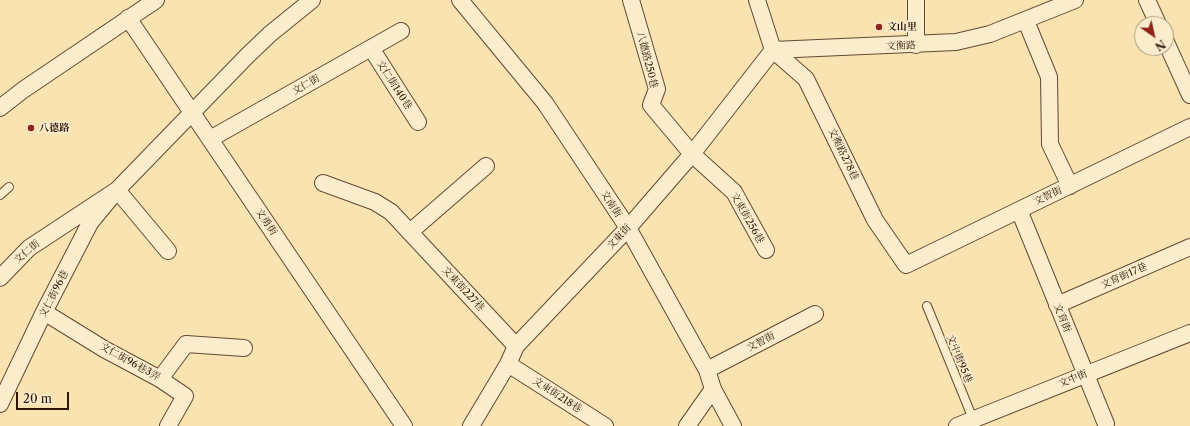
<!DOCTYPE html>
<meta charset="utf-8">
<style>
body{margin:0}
#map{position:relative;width:1190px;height:426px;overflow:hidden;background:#f9e3b0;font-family:"Libre Caslon Text",serif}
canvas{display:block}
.north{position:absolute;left:1134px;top:16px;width:40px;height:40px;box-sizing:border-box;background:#fbedcc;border:1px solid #a9977e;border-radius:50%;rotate:146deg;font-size:11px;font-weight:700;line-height:16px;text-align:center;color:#2f160a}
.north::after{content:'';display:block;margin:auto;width:14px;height:18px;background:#8f2418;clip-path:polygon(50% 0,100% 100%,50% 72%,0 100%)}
.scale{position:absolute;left:16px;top:392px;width:53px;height:18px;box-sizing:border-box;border:2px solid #2f160a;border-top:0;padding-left:5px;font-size:12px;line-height:14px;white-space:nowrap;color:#2f160a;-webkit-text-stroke:3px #fbedcc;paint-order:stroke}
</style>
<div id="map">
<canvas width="1190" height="426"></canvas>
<div class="north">N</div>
<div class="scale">20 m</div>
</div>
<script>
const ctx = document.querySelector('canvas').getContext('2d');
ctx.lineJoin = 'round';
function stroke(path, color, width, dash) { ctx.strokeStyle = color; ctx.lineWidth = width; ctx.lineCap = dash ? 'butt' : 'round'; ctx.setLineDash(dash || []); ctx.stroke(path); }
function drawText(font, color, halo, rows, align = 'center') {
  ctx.font = font + ' "Libre Caslon Text","Noto Serif TC",serif'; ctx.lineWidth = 3.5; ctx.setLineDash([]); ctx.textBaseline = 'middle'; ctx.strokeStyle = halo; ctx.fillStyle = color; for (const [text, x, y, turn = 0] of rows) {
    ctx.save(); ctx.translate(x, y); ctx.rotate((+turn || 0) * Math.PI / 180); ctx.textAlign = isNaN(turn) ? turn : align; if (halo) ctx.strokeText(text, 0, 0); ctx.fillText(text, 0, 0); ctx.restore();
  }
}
const lane = new Path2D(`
 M 0,195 L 9,187
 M 927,306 L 973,419`);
const street = new Path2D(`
 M 460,0 L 545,103 L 628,228 L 707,370 L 713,389 L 733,426
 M 631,0 L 657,89 L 651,105 L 692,154 L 734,192 L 766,250
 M 757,0 L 773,50
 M 916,0 L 916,45
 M 1147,0 L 1158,24
 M 128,18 L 404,426
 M 1026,21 L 1049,77 L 1050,144 L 1070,186
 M 1166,42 L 1190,95
 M 371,48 L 418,122
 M 773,50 L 806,79 L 875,220 L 906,265 L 1190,127
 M 773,50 L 956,42 L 990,34 L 1075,0
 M 0,108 L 23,90 L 156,0
 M 210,139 L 401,31
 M 323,183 L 375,202 L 391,212 L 516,346
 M 1019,210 L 1106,424
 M 410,232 L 486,166
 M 0,278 L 29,248 L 117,190 L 168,251
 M 1057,305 L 1190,247
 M 44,312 L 104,349 L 160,379 L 185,396 L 168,426
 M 508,364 L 605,426
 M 707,370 L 815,314
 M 160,379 L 186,344 L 244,348
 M 0,404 L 44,312 L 90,223 L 117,190 L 247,56 L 270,34 L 312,0
 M 471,426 L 508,364 L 516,346 L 628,228 L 692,154 L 773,50
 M 687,426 L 713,389
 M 957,426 L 1190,333`);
stroke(lane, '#624934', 10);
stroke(street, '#624934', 18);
stroke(lane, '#fbedcc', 8);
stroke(street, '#fbedcc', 16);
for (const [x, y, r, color] of [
 [879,27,4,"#8f2418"],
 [31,128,4,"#8f2418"]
]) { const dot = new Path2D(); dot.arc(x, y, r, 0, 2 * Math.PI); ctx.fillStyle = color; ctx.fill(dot); stroke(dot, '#fbedcc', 1.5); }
drawText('bold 10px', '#2f160a', '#fbedcc', [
 ["文山里",887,27],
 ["八德路",39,128]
], 'left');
drawText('10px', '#2f160a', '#fbedcc', [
 ["文衡路",901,46,-2],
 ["八德路250巷",647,60,76],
 ["文仁街",306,85,-30],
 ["文仁街140巷",394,85,57],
 ["文衡路278巷",843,154,64],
 ["文智街",1048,196,-26],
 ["文南街",611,204,57],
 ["文東街256巷",747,218,60],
 ["文勇街",266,222,56],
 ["文東街",619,237,-47],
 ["文仁街",27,252,-41],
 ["文育街17巷",1124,276,-24],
 ["文東街227巷",463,289,47],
 ["文仁街96巷",54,294,-63],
 ["文育街",1062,318,68],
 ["文智街",761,342,-28],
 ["文中街95巷",959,359,68],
 ["文仁街96巷3弄",130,362,29],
 ["文中街",1073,379,-22],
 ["文東街218巷",557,395,33]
]);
</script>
